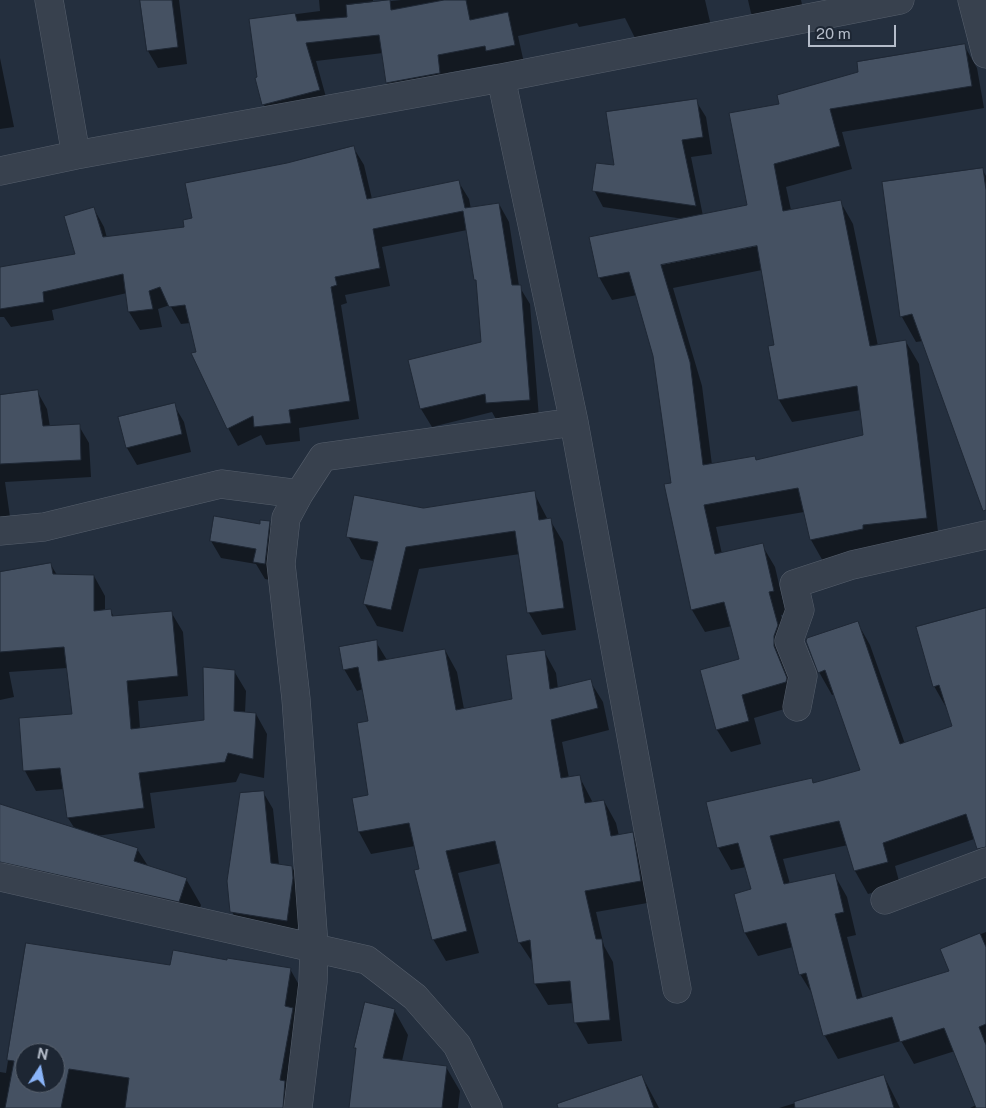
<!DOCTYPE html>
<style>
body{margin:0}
#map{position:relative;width:986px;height:1108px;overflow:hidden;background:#242f3e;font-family:"Public Sans",sans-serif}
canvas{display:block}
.north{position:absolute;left:15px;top:1043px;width:50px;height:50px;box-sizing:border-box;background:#1d2633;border:1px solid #59626f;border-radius:50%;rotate:11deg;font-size:14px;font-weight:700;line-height:20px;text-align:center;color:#b4bcc9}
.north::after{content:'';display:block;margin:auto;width:18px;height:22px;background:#8ab4f8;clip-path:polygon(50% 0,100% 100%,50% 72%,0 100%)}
.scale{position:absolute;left:808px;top:25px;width:88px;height:22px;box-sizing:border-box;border:2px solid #b4bcc9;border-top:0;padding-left:6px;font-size:15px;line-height:18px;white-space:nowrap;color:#b4bcc9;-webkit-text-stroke:4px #1d2633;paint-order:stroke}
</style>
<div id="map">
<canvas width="986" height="1108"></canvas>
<div class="north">N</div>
<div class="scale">20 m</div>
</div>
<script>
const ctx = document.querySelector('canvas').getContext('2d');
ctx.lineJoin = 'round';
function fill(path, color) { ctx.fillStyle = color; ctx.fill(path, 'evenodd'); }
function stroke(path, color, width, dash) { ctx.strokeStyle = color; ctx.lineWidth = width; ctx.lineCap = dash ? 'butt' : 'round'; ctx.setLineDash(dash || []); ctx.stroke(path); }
fill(new Path2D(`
 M 142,0 L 179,0 L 187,64 L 158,68 L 148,51 Z
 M 319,0 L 373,0 L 373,3 L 401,0 L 705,0 L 711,26 L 636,40 L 625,18 L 579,27 L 577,23 L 518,36 L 524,63 L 497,68 L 495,64 L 447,73 L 450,91 L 397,100 L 387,83 L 383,53 L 316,61 L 329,108 L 274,122 L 264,105 L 256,78 L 259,78 L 251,20 L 320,11 Z
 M 748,0 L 801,0 L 806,22 L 761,31 L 751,13 Z
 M 964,45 L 977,68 L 984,108 L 842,132 L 852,169 L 786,187 L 791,210 L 840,201 L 853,224 L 878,346 L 906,342 L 919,364 L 939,541 L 824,563 L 811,540 L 804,512 L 716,527 L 722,554 L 762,545 L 775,567 L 786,614 L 781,615 L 790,649 L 798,705 L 754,718 L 761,744 L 731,752 L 717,730 L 701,671 L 741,660 L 732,626 L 705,632 L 692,610 L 655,356 L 637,295 L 612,300 L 599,277 L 684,219 L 603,207 L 594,190 L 616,167 L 696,101 L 706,117 L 712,154 L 691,157 L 703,216 L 748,206 L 781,105 ZM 762,270 L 775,346 L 779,400 L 792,422 L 861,410 L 864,436 L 756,461 L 755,457 L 712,465 L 702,386 L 673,288 Z
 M 0,58 L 14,127 L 0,129 Z
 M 353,147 L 364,165 L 372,199 L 458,181 L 469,199 L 471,209 L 499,204 L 509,222 L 519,286 L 530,304 L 539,418 L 497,421 L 492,412 L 432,427 L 421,409 L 409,361 L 482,342 L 477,283 L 467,230 L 382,247 L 390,286 L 345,295 L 347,303 L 341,305 L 359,419 L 299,428 L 300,441 L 266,445 L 261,435 L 238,446 L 228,428 L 197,353 L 190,323 L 181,324 L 170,305 L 158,309 L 162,327 L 140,330 L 129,312 L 127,293 L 52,310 L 54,320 L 11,327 L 4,317 L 0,317 L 0,269 L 76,256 L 94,209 L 104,227 L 107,238 L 186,228 L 193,219 L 287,164 Z
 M 982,169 L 986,176 L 986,502 L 923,341 L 916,342 L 902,317 Z
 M 37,391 L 47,409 L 50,427 L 79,426 L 89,443 L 91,477 L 5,482 L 11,524 L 0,526 L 0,397 Z
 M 174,405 L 184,422 L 191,452 L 137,465 L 127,448 L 120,418 Z
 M 534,493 L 548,520 L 550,520 L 563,542 L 576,630 L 542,635 L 529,613 L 520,554 L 419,569 L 403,632 L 377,626 L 364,603 L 374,561 L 361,559 L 348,536 L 423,509 Z
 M 269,523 L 279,540 L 275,581 L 265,579 L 256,564 L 221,558 L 211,541 Z
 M 51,565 L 57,575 L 94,576 L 105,596 L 105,611 L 110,610 L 114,617 L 171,612 L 183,632 L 188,696 L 138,701 L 140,729 L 205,721 L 234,671 L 246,691 L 245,713 L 256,714 L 267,734 L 264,778 L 240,773 L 236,782 L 150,793 L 155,828 L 96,836 L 137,849 L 148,866 L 186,879 L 201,905 L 194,927 L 0,883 L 0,806 L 75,829 L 68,818 L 64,789 L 36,791 L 25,771 L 20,720 L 73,715 L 67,668 L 9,672 L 14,697 L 0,700 L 0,617 Z
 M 986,609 L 986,840 L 980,837 L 895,866 L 900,885 L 868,894 L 855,871 L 848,845 L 783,859 L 790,884 L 834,874 L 847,897 L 856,935 L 847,937 L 863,999 L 950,972 L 941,950 L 986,932 L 986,1108 L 970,1108 L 976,1105 L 955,1051 L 914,1064 L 901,1041 L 838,1059 L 825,1036 L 814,997 L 800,974 L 793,947 L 758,956 L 745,933 L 752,890 L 746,867 L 731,870 L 718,847 L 814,784 L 861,771 L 835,694 L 832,695 L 819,672 L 857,622 L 870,645 L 905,744 L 954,727 L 947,709 L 934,686 Z
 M 376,642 L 387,660 L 445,650 L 457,672 L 464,709 L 513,700 L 544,651 L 556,673 L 558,689 L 590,681 L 603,702 L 609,730 L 562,742 L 569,778 L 579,776 L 593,803 L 604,801 L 616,823 L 619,836 L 632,834 L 645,855 L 653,902 L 596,912 L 604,946 L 613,962 L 622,1041 L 588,1044 L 576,1023 L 574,1003 L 548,1005 L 535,984 L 533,963 L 519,942 L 501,863 L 458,873 L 479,953 L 446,961 L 433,939 L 415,846 L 371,854 L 359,832 L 353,799 L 369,796 L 369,722 L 363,689 L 357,691 L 344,669 Z
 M 263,792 L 273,809 L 279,865 L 292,867 L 302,884 L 303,896 L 296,938 L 242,929 L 232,912 Z
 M 27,944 L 171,966 L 228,962 L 290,969 L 303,992 L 298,1108 L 0,1108 L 0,1072 L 6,1073 ZM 25,1053 L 55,1053 L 55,1083 L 25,1083 Z
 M 394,1010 L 408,1035 L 402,1061 L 446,1067 L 460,1091 L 458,1108 L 350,1108 L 357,1051 L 355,1048 Z
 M 642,1076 L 659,1108 L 576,1108 Z
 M 884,1076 L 900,1108 L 779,1108 Z`), '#0007');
const building = new Path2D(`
 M 140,0 L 172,0 L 178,47 L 147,51 Z
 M 390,0 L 391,10 L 444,0 L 466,0 L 470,20 L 508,12 L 515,45 L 486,51 L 485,46 L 438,55 L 440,73 L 386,83 L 379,35 L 306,43 L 320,90 L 262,105 L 255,78 L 257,77 L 249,19 L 295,13 L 297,21 L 347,17 L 346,5 Z
 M 965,44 L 972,86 L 830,109 L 840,146 L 774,164 L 783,211 L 841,200 L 870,346 L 906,340 L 927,518 L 863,525 L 863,529 L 810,540 L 798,488 L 704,505 L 715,554 L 763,543 L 774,591 L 769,592 L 778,625 L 774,636 L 774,646 L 787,678 L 786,682 L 742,695 L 749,721 L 716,730 L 700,670 L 739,659 L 724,602 L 691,610 L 664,484 L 671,483 L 653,356 L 629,272 L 598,278 L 589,237 L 747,205 L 729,113 L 779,104 L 777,95 L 858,72 L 857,62 ZM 757,246 L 774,345 L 768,346 L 778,400 L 857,386 L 863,435 L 756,460 L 755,456 L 703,465 L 690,362 L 661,265 Z
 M 697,99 L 703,137 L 682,140 L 696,206 L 592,191 L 596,163 L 614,165 L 606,112 Z
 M 354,146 L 367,199 L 459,180 L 465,208 L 499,203 L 512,285 L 521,285 L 530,400 L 486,403 L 485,394 L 420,409 L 408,360 L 481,342 L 476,280 L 474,280 L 463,211 L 373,229 L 380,268 L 335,277 L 337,285 L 331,287 L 350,401 L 289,410 L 291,423 L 254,427 L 253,416 L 227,429 L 191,353 L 196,352 L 185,305 L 169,307 L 160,287 L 149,291 L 153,309 L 128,312 L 123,274 L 43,292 L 44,302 L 0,309 L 0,267 L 75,254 L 64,216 L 94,207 L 103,237 L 184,227 L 183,220 L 192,218 L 185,183 L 287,163 Z
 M 983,168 L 986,190 L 986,510 L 983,511 L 912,314 L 900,317 L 882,182 Z
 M 38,390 L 43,426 L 80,424 L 81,460 L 0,464 L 0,395 Z
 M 175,403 L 182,434 L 126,448 L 118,417 Z
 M 535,491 L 539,520 L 551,518 L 564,608 L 527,613 L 515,531 L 406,547 L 391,610 L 363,604 L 378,542 L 346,537 L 354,495 L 423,508 Z
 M 214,516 L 260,524 L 260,520 L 270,521 L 265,564 L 253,562 L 256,549 L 210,541 Z
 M 51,563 L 53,574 L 94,575 L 94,611 L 111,609 L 112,616 L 172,611 L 178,676 L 127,681 L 131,729 L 204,720 L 203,667 L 235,670 L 234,711 L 256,713 L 253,759 L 228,753 L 225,762 L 139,773 L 144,808 L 67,818 L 60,768 L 23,771 L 19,718 L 72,714 L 64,647 L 0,652 L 0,572 Z
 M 986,608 L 986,847 L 977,849 L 966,814 L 883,843 L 888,862 L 854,871 L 839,821 L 770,836 L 784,884 L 835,873 L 844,912 L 835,914 L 857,999 L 949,971 L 940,949 L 980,933 L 986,947 L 986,1024 L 979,1027 L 986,1045 L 986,1108 L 976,1108 L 944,1028 L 900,1042 L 892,1017 L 823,1036 L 806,973 L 799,975 L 786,923 L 744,933 L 734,894 L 751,889 L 738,843 L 717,848 L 706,802 L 812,778 L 813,783 L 860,770 L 825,670 L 818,673 L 806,641 L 807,638 L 858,621 L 900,744 L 952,726 L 939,685 L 933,687 L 916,627 Z
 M 377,640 L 378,661 L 445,649 L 456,710 L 512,699 L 506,655 L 545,650 L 550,689 L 591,679 L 598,708 L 551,720 L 561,778 L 580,775 L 585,803 L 604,800 L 611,836 L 633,832 L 641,881 L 585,891 L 596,939 L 602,939 L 610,1020 L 574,1023 L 570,981 L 534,984 L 530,940 L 518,943 L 495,841 L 446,851 L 467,931 L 432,940 L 414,870 L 419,869 L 409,823 L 358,832 L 352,798 L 368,795 L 357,723 L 368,721 L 358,667 L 343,670 L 339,647 Z
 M 264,791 L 271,863 L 292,866 L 293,878 L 287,921 L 230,912 L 227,881 L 240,793 Z
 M 0,804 L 138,848 L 134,861 L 187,878 L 179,902 L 0,862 Z
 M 26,943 L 170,965 L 173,950 L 227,960 L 227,958 L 291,968 L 285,1006 L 293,1008 L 280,1080 L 285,1081 L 283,1108 L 125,1108 L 129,1078 L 69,1069 L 61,1108 L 5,1108 L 14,1061 L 7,1060 ZM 25,1053 L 55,1053 L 55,1083 L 25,1083 Z
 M 365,1002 L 395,1009 L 383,1058 L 447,1066 L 442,1108 L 349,1108 L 356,1048 L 354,1048 Z
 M 642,1075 L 654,1108 L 558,1108 L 557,1104 Z
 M 884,1075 L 894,1108 L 795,1108 L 794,1102 Z`);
fill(building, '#455162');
stroke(building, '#1f2835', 1);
const minor = new Path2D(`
 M 49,0 L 76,155
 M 972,0 L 986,54
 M 501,78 L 574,422 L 677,989
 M 0,171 L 76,155 L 501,78 L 900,0
 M 0,531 L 44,527 L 221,484 L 299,494
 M 797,707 L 803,676 L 789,641 L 800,610 L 794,584 L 852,565 L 986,535
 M 0,877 L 367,960 L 415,997 L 457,1045 L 488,1108
 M 885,900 L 986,862
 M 298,1108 L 313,982 L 314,946 L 296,699 L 281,564 L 286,518 L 299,494 L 323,457 L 574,422`);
stroke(minor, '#565f6c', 29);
stroke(minor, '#38414e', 28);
</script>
